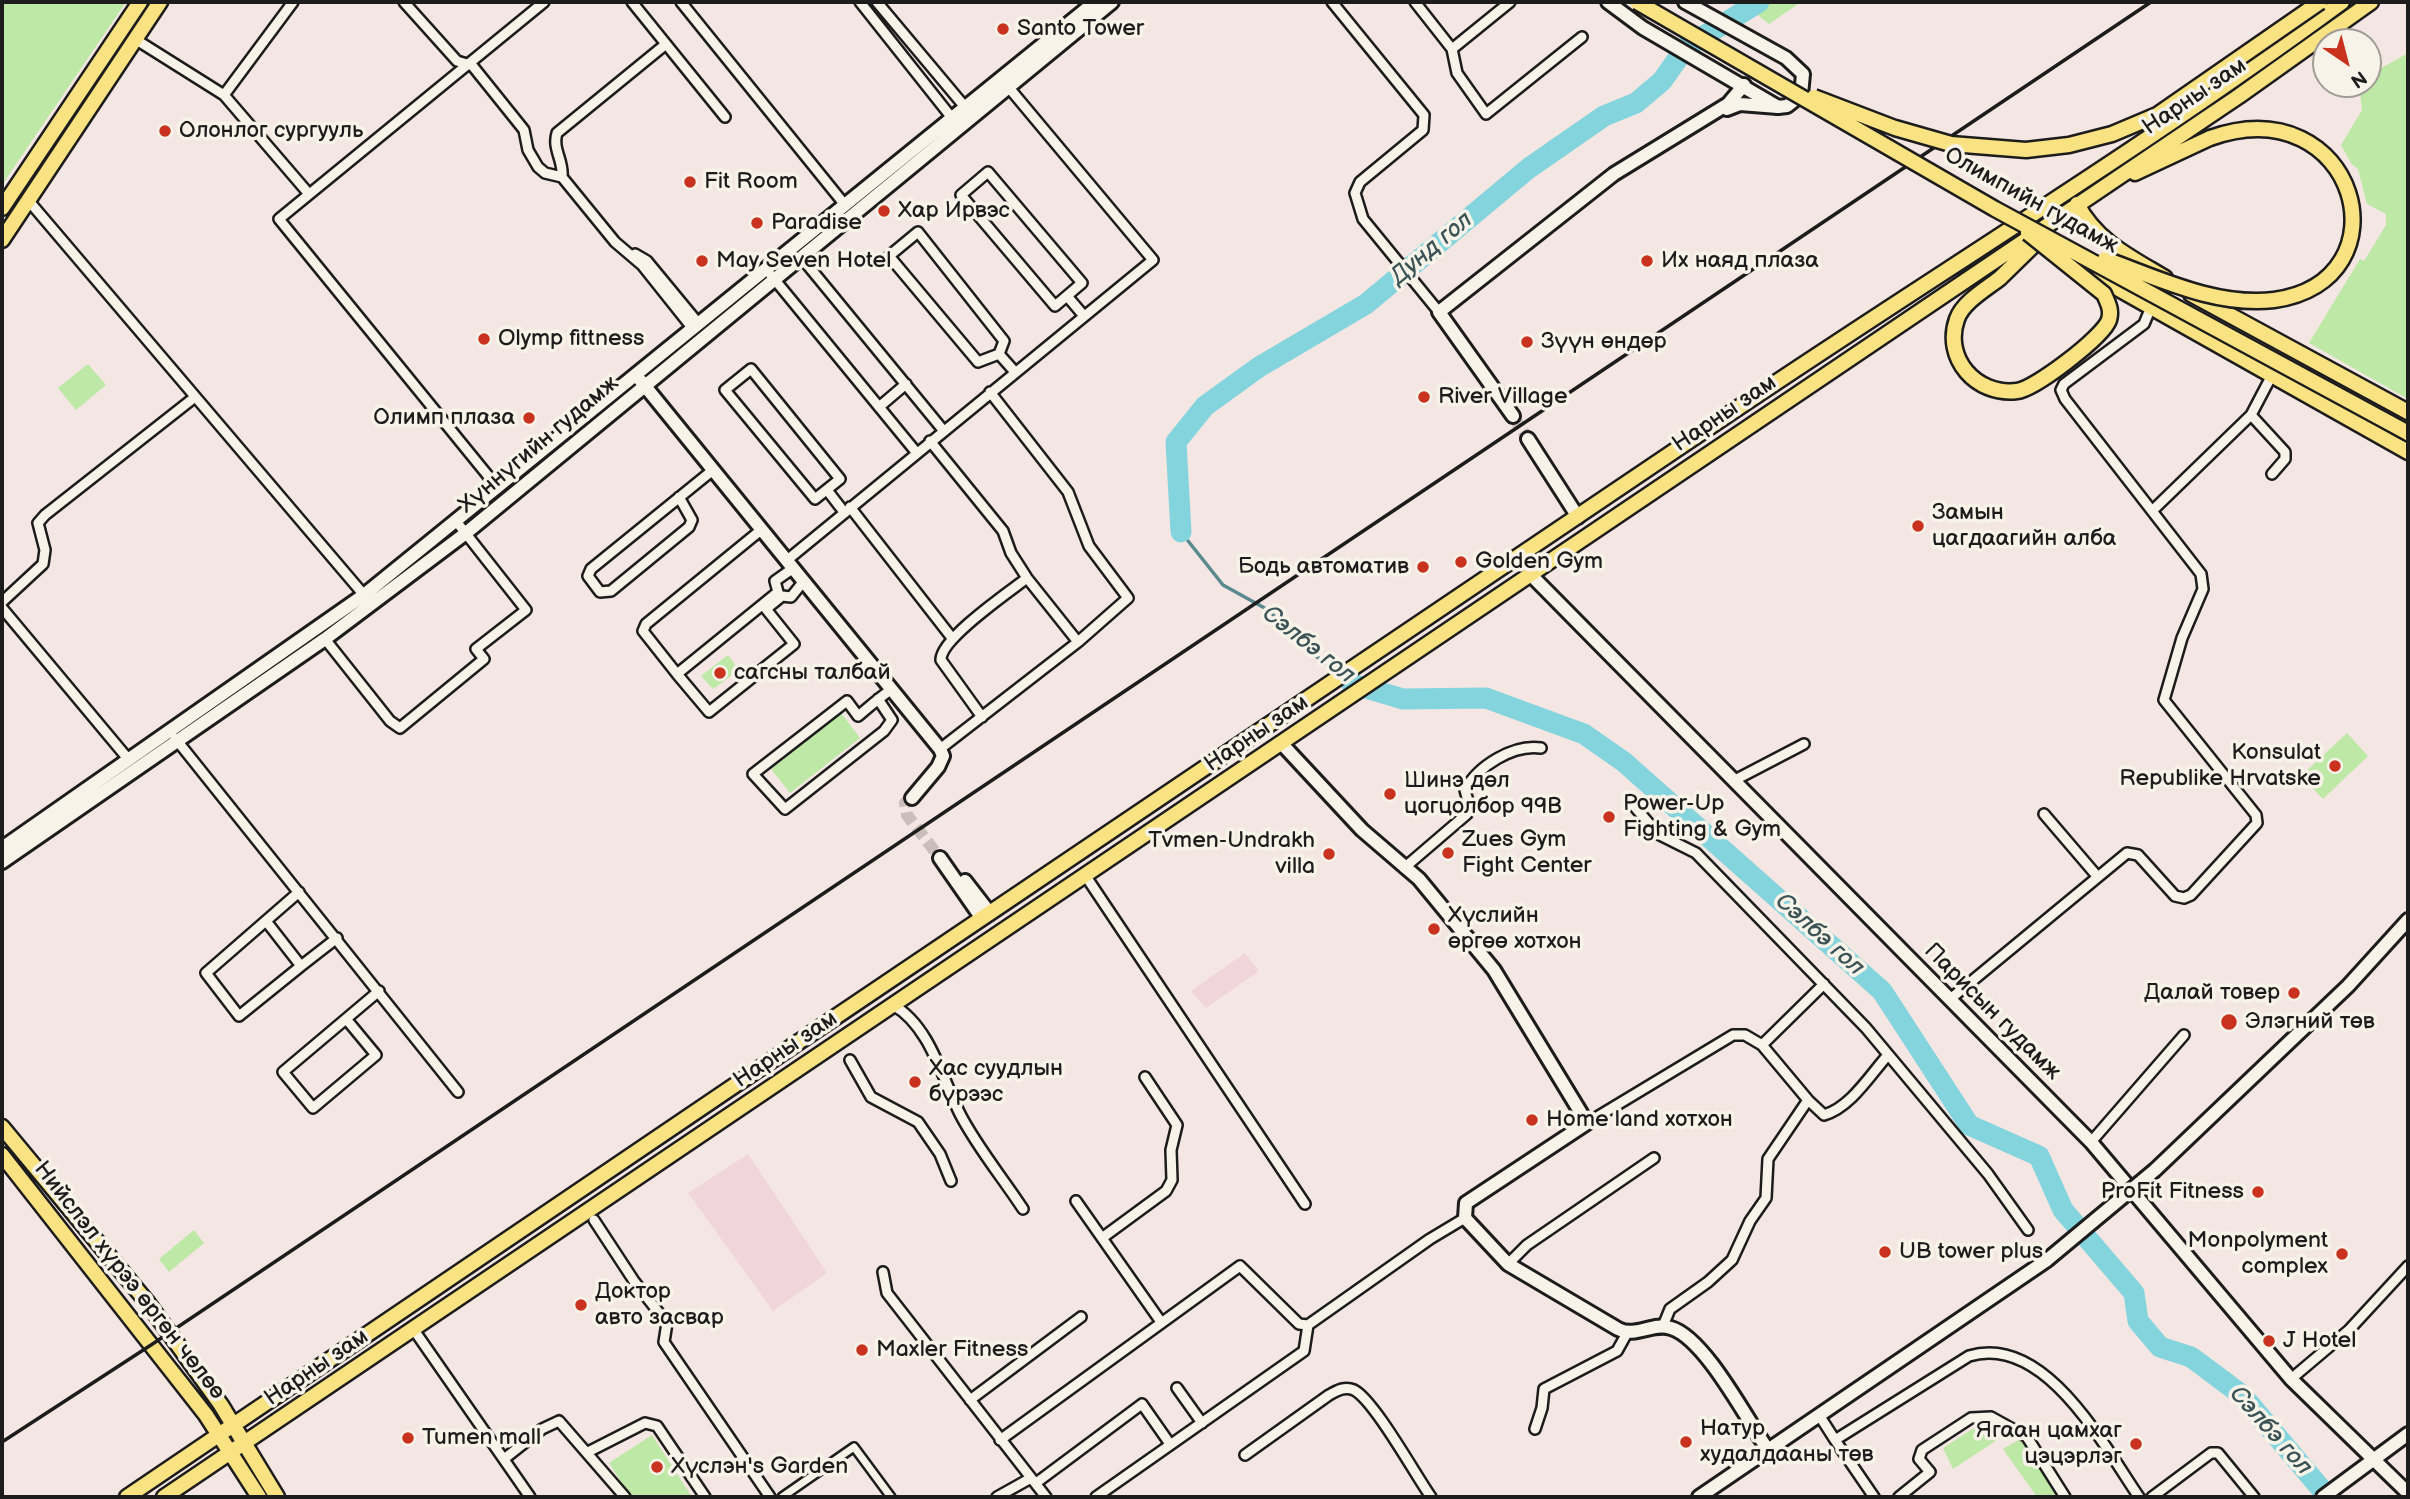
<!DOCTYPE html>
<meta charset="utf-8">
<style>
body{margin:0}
#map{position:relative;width:2410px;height:1499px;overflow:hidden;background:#f4e6e2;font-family:"Balsamiq Sans",sans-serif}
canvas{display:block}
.frame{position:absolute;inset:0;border:4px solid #1c1c1c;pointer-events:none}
.north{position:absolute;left:2312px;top:28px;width:70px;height:70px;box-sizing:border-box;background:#f7f3e8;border:2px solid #9f9d96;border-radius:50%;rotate:145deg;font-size:19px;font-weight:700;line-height:28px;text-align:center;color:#1c1c1c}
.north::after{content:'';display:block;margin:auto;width:24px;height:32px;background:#c8321e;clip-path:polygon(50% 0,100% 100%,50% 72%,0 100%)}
</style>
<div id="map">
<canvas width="2410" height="1499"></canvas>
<div class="frame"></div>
<div class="north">N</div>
</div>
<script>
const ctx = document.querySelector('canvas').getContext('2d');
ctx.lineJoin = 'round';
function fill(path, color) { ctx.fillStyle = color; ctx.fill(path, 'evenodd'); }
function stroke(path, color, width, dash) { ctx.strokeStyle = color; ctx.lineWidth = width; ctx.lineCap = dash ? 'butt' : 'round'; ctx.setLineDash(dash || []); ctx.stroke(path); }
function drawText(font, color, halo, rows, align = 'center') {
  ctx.font = font + ' "Balsamiq Sans",sans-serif'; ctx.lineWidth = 7; ctx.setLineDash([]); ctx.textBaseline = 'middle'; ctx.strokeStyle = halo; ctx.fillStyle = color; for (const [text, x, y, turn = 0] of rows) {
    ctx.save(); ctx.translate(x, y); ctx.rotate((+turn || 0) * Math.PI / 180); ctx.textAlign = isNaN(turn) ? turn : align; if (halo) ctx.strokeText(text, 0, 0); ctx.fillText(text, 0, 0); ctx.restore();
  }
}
fill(new Path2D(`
 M 1245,953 L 1259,971 L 1206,1008 L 1191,991 Z
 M 748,1154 L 827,1273 L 773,1311 L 688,1193 Z`), '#f0d6db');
fill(new Path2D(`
 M 2,2 L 126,2 L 2,185 Z
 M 1742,2 L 1801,2 L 1769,24 Z
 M 2408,53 L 2408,399 L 2309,343 L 2360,259 L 2364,261 L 2386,225 L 2386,214 L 2367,204 L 2358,169 L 2351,163 L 2341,145 L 2362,110 L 2360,93 L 2350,89 L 2347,84 L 2368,84 L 2368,66 L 2376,71 Z
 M 88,364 L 106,385 L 76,410 L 58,388 Z
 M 728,655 L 739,670 L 713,689 L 701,676 Z
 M 841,713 L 860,738 L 790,793 L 771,769 Z
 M 2347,733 L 2368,756 L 2323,799 L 2301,776 Z
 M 194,1230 L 204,1243 L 169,1272 L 159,1259 Z
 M 1991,1417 L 2009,1432 L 1953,1469 L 1943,1448 Z
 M 652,1435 L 692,1497 L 631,1497 L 609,1463 Z
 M 2020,1439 L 2059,1497 L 2037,1497 L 2003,1449 Z`), '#bde8a5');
stroke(new Path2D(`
 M 1181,532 L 1223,585 L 1270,611 L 1292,638 L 1337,672`), '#5a8a90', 3.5);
stroke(new Path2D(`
 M 1181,532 L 1176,442 L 1205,406 L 1259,367 L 1366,304 L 1529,168 L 1604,116 L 1636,103 L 1662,81 L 1686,47 L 1759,2
 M 1352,684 L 1403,699 L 1486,698 L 1584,734 L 1624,762 L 1882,991 L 1969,1125 L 2039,1156 L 2063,1210 L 2134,1293 L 2138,1321 L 2160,1347 L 2191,1357 L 2242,1395 L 2328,1497`), '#84d4de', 21);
stroke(new Path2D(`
 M 1513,416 L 1528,439
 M 912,798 L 905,803 L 907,815 L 940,858`), '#c9beba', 12, [12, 6]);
const pedestrian = new Path2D(`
 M 782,1497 L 854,1447 L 891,1497`);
const minor = new Path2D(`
 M 404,2 L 457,61 L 470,65
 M 632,2 L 725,117
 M 681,2 L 845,205
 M 860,2 L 952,118
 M 877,2 L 965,107
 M 1332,2 L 1424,115 L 1423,130 L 1360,182 L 1355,193 L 1363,219 L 1439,312
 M 1415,2 L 1452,49 L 1457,73 L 1486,114 L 1582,37
 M 135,39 L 224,95 L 293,2
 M 1452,49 L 1510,2
 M 471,64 L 524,130 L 528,150 L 538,167 L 545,173 L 562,177 L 615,242 L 642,265 L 693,329
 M 224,95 L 309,194
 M 988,172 L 1082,283 L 1055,306 L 961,195 Z
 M 562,177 C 564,161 552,149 557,133 L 666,44
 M 28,200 L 364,595
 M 918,232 L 1004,341 L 999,354 L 978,362 L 889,256 Z
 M 635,254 L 647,261 L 699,324
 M 801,257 L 943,430
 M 766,269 L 916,452
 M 1067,296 L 1084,316
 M 999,354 L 1015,372
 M 751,369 L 840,479 L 815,499 L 725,390 Z
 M 990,392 L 1068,492 L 1089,546 L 1128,598 L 1078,642
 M 879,407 L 906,384
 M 2251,415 L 2285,452 L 2285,459 L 2272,474
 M 930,441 L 1003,531 L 1011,553 L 1027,578 L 1078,642 L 940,749
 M 498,488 L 279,219 L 544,2
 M 827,490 L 844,512
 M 679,497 L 692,520 L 689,527 L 611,591 L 600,592 L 588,576 L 591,569 L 713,470
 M 850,507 L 952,638
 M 2152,511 L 2251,415 L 2272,375
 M 786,561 L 1153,260 L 1005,83
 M 792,569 L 775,581 L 778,592 L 677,674 L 709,712 L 794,644 L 766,609 L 782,596 L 791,597 L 803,582
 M 2,602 L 43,564 L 45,550 L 38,523 L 45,515 L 195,397
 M 2,608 L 129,760
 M 325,639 L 390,721 L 400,728 L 484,659 L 476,649 L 526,610 L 456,521
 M 677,674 L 643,631 L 646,624 L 761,530
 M 878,699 L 892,720 L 884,731 L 785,809 L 753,774 L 847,701 L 858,716 C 869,707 880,697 892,689
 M 982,717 L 941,660 C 940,639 1009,592 1027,578
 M 175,738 L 458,1092
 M 1733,781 L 1804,744
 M 1634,806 L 1658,834 L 1696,853 L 1866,1028 L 1988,1174 L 2028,1230
 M 2044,814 L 2097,876
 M 1404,868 L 1467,814 L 1469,805 L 1465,790 C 1478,766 1513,744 1541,748
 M 1085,875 L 1305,1204
 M 266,921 L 301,966 L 239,1016 L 206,973 L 299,892
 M 301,966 L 337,938
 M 1949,1000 L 2127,853 L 2138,855 L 2175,896 L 2184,898 L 2191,895 L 2257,823 L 2256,815 L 2164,700 L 2182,638 L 2203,589 L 2201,574 L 2065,399 L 2061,390 L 2064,384 L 2144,324 L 2151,307
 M 893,1005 C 930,1026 942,1078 960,1114 C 977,1147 1002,1177 1023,1209
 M 347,1020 L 376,1055 L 313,1108 L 283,1072 L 379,991
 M 1762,1045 L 1808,1100
 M 850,1060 L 871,1097 L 918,1122 L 940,1154 L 951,1181
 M 1587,1123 L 1733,1035 L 1745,1035 L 1762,1045 L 1824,984
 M 2091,1142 L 2184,1035
 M 1076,1201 L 1161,1322
 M 594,1220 L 634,1281 L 667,1323 L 664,1342 L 770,1497
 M 1102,1238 L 1166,1191 L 1172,1180 L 1171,1150 L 1177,1125 L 1145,1077
 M 1508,1264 L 1527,1245 L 1654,1158
 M 883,1272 L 887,1293 L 1046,1497
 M 1663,1326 L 1670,1309 L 1708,1282 L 1732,1260 L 1750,1221 L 1766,1198 L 1768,1159 L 1808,1100 L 1824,1115 C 1851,1107 1870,1075 1888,1055
 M 414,1330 L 530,1497
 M 2291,1379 L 2349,1330 L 2408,1266
 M 1177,1388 L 1202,1423
 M 970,1400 L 1081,1317
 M 1819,1415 L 1835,1440 L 1969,1356 C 2045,1333 2104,1446 2139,1497
 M 1535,1429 L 1542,1408 L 1544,1389 L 1617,1351 L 1627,1333
 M 1000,1440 L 1240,1266 L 1299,1324 L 1308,1325 L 1430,1239 L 1465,1218
 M 1835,1440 L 1874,1497
 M 588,1452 L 645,1423 L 657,1426 L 705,1497
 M 1245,1455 L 1329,1395 C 1338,1390 1345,1386 1354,1390 C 1374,1400 1416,1476 1431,1497
 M 504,1459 L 542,1429 L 559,1421 L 625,1497
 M 1036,1483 L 1142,1404 L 1170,1444
 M 997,1497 L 1031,1478
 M 1096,1497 L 1304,1351 L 1308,1325
 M 1899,1497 L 1930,1472 L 1919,1459 L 1922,1450 L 1971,1418 L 1991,1417 L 2027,1437 L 2065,1497
 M 2152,1497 L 2211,1453 L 2218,1453 L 2254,1497`);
const tertiary = new Path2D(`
 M 1727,109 L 1740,104 L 1778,107
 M 636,375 L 940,749 L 943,756 L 938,767 L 912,798
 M 1513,416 L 1439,312 L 1614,174 L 1728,104 L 1744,85
 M 1528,439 L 1578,517
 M 1530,574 L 2091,1142 L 2291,1379 L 2408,1493
 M 1282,744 L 1362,830 L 1419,879 L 1494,970 L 1587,1123 L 1466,1203 L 1465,1218 L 1508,1264 L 1618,1329 C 1636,1338 1652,1322 1671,1328 C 1705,1338 1747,1420 1768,1450
 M 940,858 L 981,917
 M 965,881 L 989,912
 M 2323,1497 L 2408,1434`);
const secondary = new Path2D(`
 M 1608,2 L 1643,28 L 1778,107 L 1787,106 L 1801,95 L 1803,74 L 1786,58 L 1685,2
 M 2,848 L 364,595 L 1095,2
 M 2,862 L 325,639 L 466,533 L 1112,2
 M 2155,1170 L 2348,986 L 2408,920
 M 1699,1497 L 2047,1260`);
const primary = new Path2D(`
 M 2135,173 L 2210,138
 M 2077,204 C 2096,241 2130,257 2165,278
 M 2,208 L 140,2
 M 2,240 L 160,2
 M 2069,261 L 2408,452
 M 2000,278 L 2046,233
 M 2191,294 L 2408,412
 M 2,1127 L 147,1302 L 221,1405 L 277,1497
 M 2,1155 L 206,1415 L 259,1497
 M 127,1497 C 660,1135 1195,774 1729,414 C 1933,276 2144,148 2342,2
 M 164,1497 L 2239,96 L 2371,2`);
stroke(pedestrian, '#1c1c1c', 12);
stroke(minor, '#1c1c1c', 14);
stroke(tertiary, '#1c1c1c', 18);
stroke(secondary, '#1c1c1c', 18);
stroke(primary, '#1c1c1c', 19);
stroke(pedestrian, '#f7f3e8', 7);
stroke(minor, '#f7f3e8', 9);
stroke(tertiary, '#f7f3e8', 12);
stroke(secondary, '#f7f3e8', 12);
stroke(primary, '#f8e281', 14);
stroke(new Path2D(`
 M 2,1442 L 151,1345 L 2151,2`), '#1c1c1c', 3.5);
const secondaryBridge = new Path2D(`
 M 2047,1260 L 2155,1170`);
const primaryBridge = new Path2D(`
 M 1637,2 L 1995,209 L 2408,433
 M 1814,97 L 1895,128 L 1951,144 L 2026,150 L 2069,145 L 2112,134 L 2157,115 L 2320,2
 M 2105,259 C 2158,278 2216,307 2274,300 C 2410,281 2357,86 2210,138
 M 2000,278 C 1986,289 1963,302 1957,319 C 1943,358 1976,396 2017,391 C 2035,389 2103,337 2109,320 C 2112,310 2108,303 2104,294 L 2028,233`);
stroke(secondaryBridge, '#1c1c1c', 18, []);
stroke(primaryBridge, '#1c1c1c', 19, []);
stroke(secondaryBridge, '#f7f3e8', 12);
stroke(primaryBridge, '#f8e281', 14);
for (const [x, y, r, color] of [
 [1003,29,7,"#c8321e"],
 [165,131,7,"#c8321e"],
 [690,182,7,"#c8321e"],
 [884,211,7,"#c8321e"],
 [757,223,7,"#c8321e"],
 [702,261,7,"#c8321e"],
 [1647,261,7,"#c8321e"],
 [484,339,7,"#c8321e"],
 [1527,342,7,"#c8321e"],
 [1424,397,7,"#c8321e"],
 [529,418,7,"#c8321e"],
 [1918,526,7,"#c8321e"],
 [1461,562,7,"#c8321e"],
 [1423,567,7,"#c8321e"],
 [720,673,7,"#c8321e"],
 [2335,766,7,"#c8321e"],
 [1390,794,7,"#c8321e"],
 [1609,817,7,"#c8321e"],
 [1448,853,7,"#c8321e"],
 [1329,854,7,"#c8321e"],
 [1434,929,7,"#c8321e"],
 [2294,993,7,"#c8321e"],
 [2229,1022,9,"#c8321e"],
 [915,1082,7,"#c8321e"],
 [1532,1120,7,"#c8321e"],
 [2258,1192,7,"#c8321e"],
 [1885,1252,7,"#c8321e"],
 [2342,1254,7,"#c8321e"],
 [581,1305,7,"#c8321e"],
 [2269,1341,7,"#c8321e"],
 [862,1350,7,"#c8321e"],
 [408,1438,7,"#c8321e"],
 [1686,1442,7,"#c8321e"],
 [2136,1444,7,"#c8321e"],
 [657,1467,7,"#c8321e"]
]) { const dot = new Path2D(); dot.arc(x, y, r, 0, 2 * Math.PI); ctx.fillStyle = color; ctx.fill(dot); stroke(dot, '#f7f3e8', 2.5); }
drawText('23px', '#1c1c1c', '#f7f3e8', [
 ["Santo Tower",1017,29],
 ["Олонлог сургууль",179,131],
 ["Fit Room",704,182],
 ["Хар Ирвэс",898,211],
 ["Paradise",771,223],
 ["May Seven Hotel",716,261],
 ["Их наяд плаза",1661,261],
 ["Olymp fittness",498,339],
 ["Зүүн өндөр",1541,342],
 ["River Village",1438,397],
 ["Олимп плаза",515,418,"right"],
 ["Замын",1932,513],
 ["цагдаагийн алба",1932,539],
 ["Golden Gym",1475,562],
 ["Бодь автоматив",1409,567,"right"],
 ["сагсны талбай",734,673],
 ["Konsulat",2321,753,"right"],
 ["Republike Hrvatske",2321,779,"right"],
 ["Шинэ дөл",1404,781],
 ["цогцолбор 99В",1404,807],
 ["Power-Up",1623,804],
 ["Fighting & Gym",1623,830],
 ["Zues Gym",1462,840],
 ["Fight Center",1462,866],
 ["Tvmen-Undrakh",1315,841,"right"],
 ["villa",1315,867,"right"],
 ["Хүслийн",1448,916],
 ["өргөө хотхон",1448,942],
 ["Далай товер",2280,993,"right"],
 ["Элэгний төв",2245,1022],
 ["Хас суудлын",929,1069],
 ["бүрээс",929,1095],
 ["Home land хотхон",1546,1120],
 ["ProFit Fitness",2244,1192,"right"],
 ["Monpolyment",2328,1241,"right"],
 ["complex",2328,1267,"right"],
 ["UB tower plus",1899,1252],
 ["Доктор",595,1292],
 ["авто засвар",595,1318],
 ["J Hotel",2283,1341],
 ["Maxler Fitness",876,1350],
 ["Натур",1700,1429],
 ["худалдааны төв",1700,1455],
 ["Ягаан цамхаг",2122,1431,"right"],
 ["цэцэрлэг",2122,1457,"right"],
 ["Tumen mall",422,1438],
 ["Хүслэн's Garden",671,1467]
], 'left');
drawText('23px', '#1c1c1c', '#f7f3e8', [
 ["Нарны зам",2195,97,-34],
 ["Олимпийн гудамж",2031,201,29],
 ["Нарны зам",1725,414,-34],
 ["Хүннүгийн гудамж",539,445,-40],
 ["Нарны зам",1257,734,-34],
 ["Парисын гудамж",1992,1012,45],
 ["Нарны зам",786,1050,-34],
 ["Нийслэл хүрээ өргөн чөлөө",129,1281,52],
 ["Нарны зам",317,1368,-34]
]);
drawText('italic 24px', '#3b5356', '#f7f3e8', [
 ["Дунд гол",1432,249,-40],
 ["Сэлбэ гол",1308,645,38],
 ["Сэлбэ гол",1819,935,42],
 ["Сэлбэ гол",2270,1431,48]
]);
</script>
